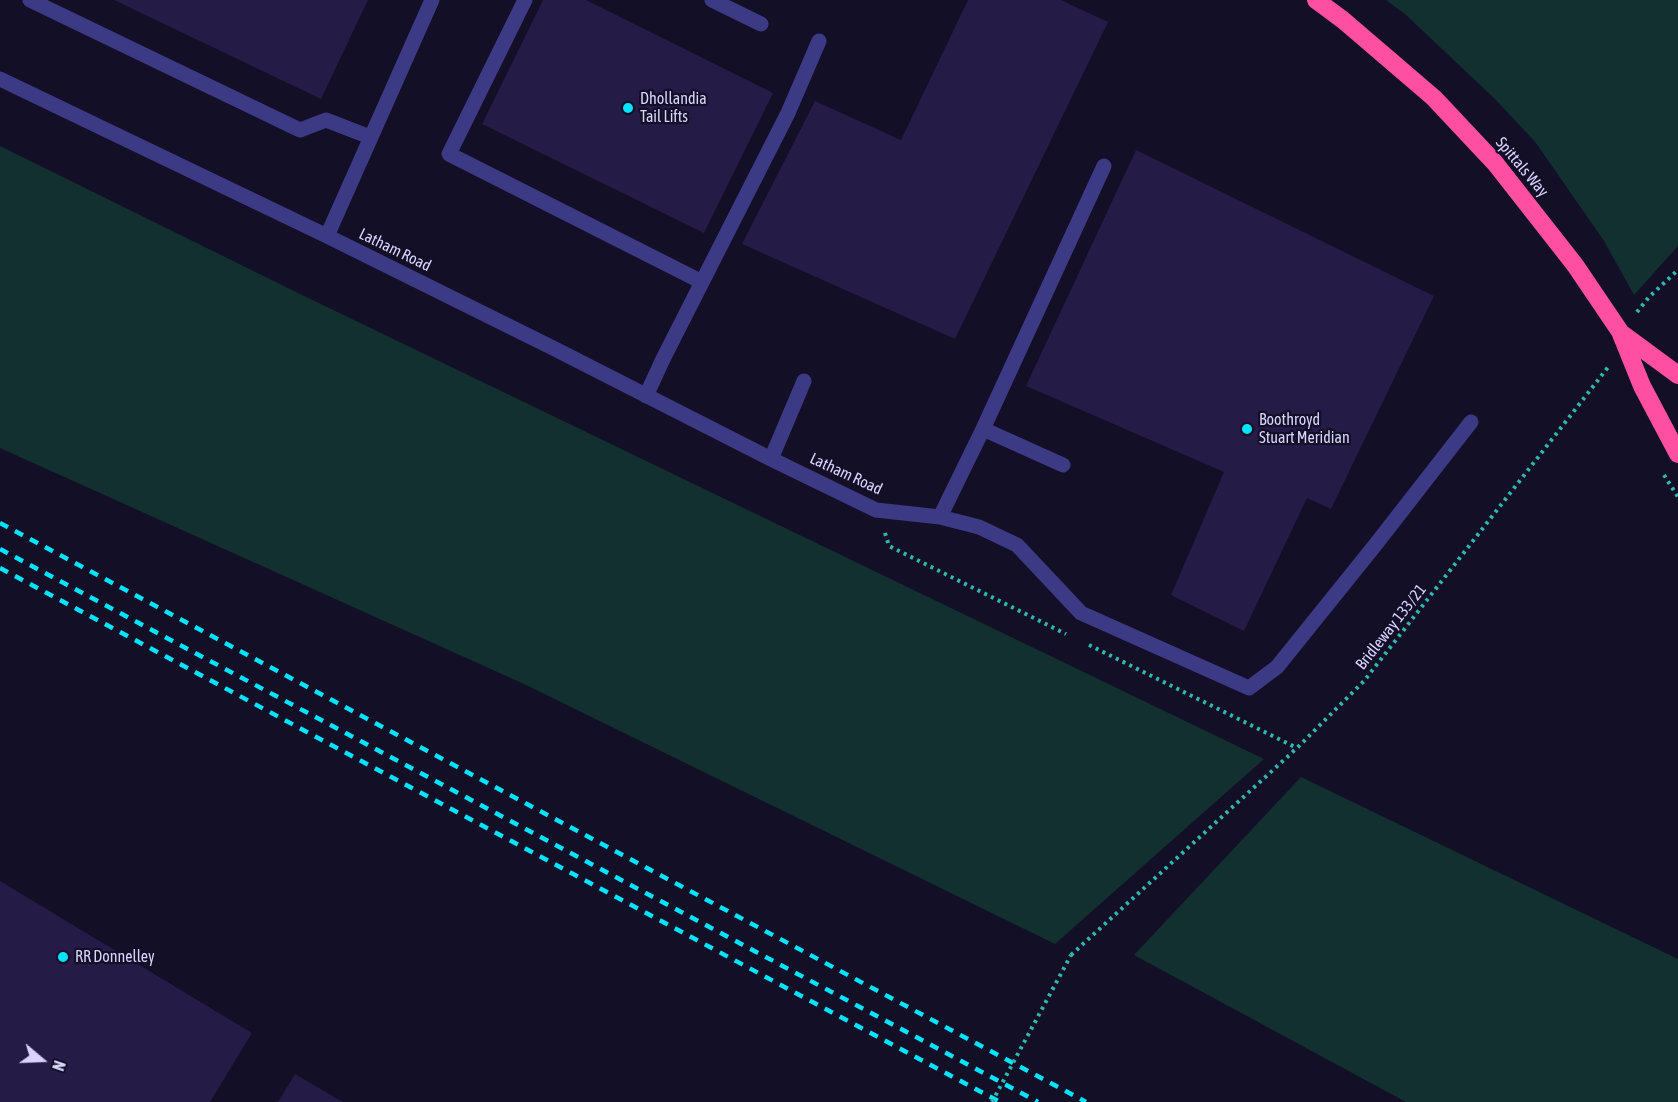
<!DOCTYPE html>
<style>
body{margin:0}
#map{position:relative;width:1678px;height:1102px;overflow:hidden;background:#130f26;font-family:"Asap Condensed",sans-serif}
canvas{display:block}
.north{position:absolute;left:12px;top:1030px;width:60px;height:60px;-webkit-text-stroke:4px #130f26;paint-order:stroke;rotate:109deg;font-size:16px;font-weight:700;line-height:24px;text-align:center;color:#d9d4ff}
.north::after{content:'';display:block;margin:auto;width:21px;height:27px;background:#d9d4ff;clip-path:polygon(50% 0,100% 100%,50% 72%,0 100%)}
</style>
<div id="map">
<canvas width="1678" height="1102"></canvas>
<div class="north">N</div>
</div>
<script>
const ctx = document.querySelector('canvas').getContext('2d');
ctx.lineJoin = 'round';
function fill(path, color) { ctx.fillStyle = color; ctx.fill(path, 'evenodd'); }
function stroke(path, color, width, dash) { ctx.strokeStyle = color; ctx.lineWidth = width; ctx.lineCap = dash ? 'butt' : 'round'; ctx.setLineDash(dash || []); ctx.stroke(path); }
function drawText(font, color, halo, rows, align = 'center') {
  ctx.font = font + ' "Asap Condensed",sans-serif'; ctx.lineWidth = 4.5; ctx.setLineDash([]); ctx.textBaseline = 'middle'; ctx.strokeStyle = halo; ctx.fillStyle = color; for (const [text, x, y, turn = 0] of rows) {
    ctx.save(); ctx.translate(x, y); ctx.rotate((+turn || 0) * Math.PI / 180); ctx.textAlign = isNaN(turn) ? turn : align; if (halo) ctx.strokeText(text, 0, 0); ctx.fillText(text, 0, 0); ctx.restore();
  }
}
fill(new Path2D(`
 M 1386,0 L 1678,0 L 1678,246 L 1634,295 L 1604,241 L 1536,143 L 1495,99 L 1406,15 Z
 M 0,146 L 298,293 L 1264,759 L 1055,944 L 524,684 L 0,448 Z
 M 1301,777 L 1678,959 L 1678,1102 L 1406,1102 L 1134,955 Z`), '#12302f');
fill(new Path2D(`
 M 114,0 L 368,0 L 321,99 Z
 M 543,0 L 586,0 L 773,93 L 704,233 L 482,124 Z
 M 968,0 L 1061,0 L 1108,22 L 955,339 L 742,244 L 815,101 L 901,140 Z
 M 1136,150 L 1434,296 L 1331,509 L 1307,498 L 1244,631 L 1171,595 L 1224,472 L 1026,386 Z
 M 0,881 L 252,1033 L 210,1102 L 0,1102 Z
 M 295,1074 L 343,1102 L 278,1102 Z`), '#241b47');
stroke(new Path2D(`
 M 1637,312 L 1649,297 L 1678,270
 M 1664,475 L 1678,497
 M 885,533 L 889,546 L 1066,634
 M 1089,645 L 1297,748
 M 1071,955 L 1297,748 L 1364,681 L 1609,366`), '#2fb8b0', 4, [3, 4.5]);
stroke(new Path2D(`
 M 30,0 L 300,130 L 326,120 L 370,137
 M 525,0 L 449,154 L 702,282
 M 712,0 L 761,24
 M 0,79 L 327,236 L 553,348 L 771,459 L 876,510 L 940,517 L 979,527 L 1017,545 L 1081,613 L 1249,688 L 1277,667 L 1376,544 L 1471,422
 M 327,236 L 432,0
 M 646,396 L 663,359 L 788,113 L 819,41
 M 983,429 L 1063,465
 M 771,459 L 804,381
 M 940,517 L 983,429 L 1104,166`), '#3d3a85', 15);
stroke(new Path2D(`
 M 1316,0 L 1343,20 L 1434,98 L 1495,163 L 1575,265 L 1621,333 L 1678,375
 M 1621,334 L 1642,386 L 1678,454`), '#ff4fa3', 18);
stroke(new Path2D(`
 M 0,523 L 1086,1102
 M 0,549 L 1038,1102
 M 0,568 L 1000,1102`), '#00e5ff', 4.5, [9, 8]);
stroke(new Path2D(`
 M 992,1102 L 1071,955`), '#2fb8b0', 4, [3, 4.5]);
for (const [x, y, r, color] of [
 [628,108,6,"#00e5ff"],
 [1247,429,6,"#00e5ff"],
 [63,957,6,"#00e5ff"]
]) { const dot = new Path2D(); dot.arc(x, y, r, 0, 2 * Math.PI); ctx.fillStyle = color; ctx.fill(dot); stroke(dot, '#130f26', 2); }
drawText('16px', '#d9d4ff', '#130f26', [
 ["Dhollandia",640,99],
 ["Tail Lifts",640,117],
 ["Boothroyd",1259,420],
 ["Stuart Meridian",1259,438],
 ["RR Donnelley",75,957]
], 'left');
drawText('16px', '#d9d4ff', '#130f26', [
 ["Spittals Way",1522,167,50],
 ["Latham Road",395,250,26],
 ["Latham Road",846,474,25],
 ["Bridleway 133/21",1391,627,-52]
]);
</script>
